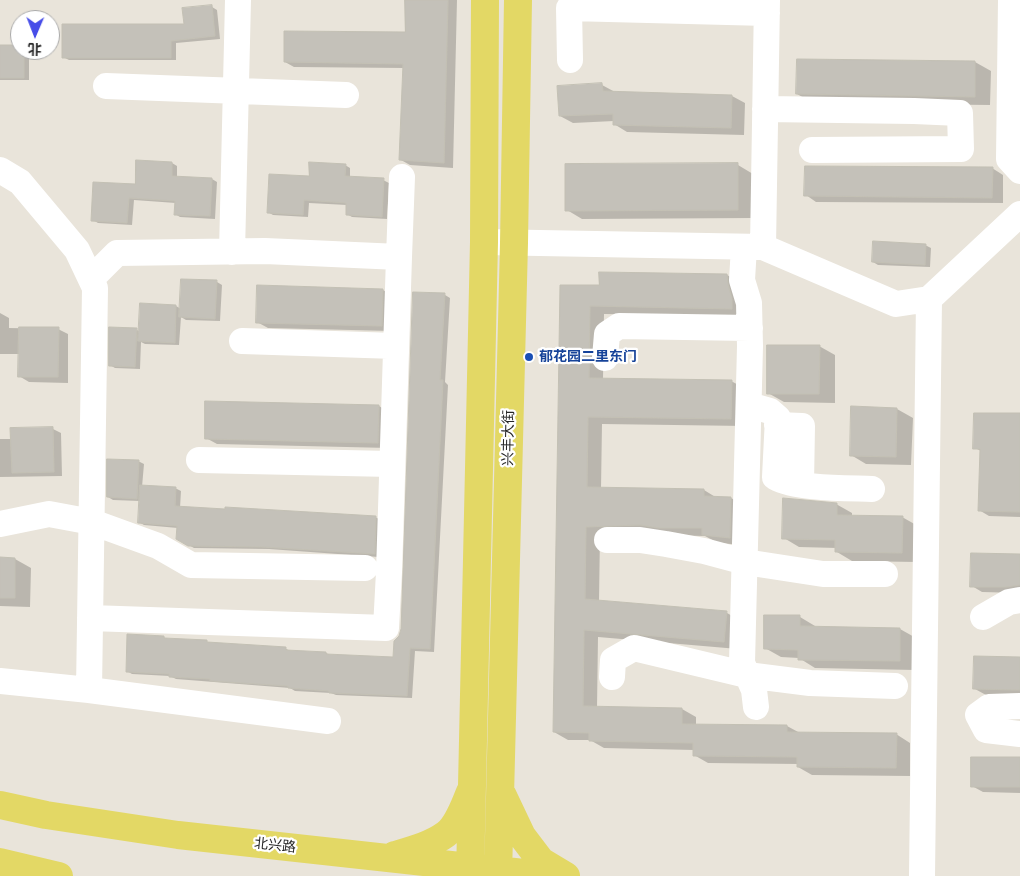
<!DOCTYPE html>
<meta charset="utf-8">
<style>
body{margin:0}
#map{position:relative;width:1020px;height:876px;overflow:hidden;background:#e9e4da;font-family:"DM Sans","Noto Sans SC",sans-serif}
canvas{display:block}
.north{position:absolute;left:10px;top:10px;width:50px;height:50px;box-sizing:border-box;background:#fff;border:1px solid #a9a9a9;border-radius:50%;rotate:181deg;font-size:14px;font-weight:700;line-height:20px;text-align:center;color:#272727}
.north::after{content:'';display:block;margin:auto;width:18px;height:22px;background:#474de8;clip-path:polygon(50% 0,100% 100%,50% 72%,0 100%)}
</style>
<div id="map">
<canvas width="1020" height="876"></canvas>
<div class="north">北</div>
</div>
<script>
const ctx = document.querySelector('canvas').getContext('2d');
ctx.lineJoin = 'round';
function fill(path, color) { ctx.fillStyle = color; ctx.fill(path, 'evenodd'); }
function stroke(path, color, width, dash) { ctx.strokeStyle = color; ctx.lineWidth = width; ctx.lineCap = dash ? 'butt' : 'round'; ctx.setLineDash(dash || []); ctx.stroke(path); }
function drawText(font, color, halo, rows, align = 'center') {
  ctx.font = font + ' "DM Sans","Noto Sans SC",sans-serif'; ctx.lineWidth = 4.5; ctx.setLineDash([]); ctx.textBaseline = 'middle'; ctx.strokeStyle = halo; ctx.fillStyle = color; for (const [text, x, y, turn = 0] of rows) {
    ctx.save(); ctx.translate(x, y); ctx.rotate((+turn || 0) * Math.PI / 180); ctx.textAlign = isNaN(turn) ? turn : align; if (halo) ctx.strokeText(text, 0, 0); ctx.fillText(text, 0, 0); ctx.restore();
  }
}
fill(new Path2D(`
 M 406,0 L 457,0 L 453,168 L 410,165 L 401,160 L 404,68 L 294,67 L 285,62 L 406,33 Z
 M 212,7 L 217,10 L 220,39 L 176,43 L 176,60 L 69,60 L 63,57 L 185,25 Z
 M 0,46 L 20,46 L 20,50 L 29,50 L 29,80 L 0,80 Z
 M 798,60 L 975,62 L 991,71 L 990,105 L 813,103 L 797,94 Z
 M 602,85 L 615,92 L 732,96 L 745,103 L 744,135 L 627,132 L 614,124 L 614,121 L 573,123 L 560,116 Z
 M 138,161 L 172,163 L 177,166 L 177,177 L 212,179 L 217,182 L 215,219 L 180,217 L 175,214 L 176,203 L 134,200 L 132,225 L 98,223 L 93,220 L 136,186 Z
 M 345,165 L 350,168 L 350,178 L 383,180 L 389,183 L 387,219 L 352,217 L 347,214 L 347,205 L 309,203 L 308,217 L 273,215 L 268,212 L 310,178 Z
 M 738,165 L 753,174 L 754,218 L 582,219 L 567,210 Z
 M 992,168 L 1003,175 L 1003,203 L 816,202 L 806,195 Z
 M 925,245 L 931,248 L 930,267 L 878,265 L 873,262 Z
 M 727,275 L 741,283 L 746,316 L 604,314 L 603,379 L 731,381 L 746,389 L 745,426 L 602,424 L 601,489 L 704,490 L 717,498 L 731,498 L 745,506 L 744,545 L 718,543 L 705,536 L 600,534 L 599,601 L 727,613 L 741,621 L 738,649 L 598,637 L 597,708 L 682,709 L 696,717 L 696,725 L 787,726 L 800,733 L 896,734 L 910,743 L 910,776 L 812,775 L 798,767 L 798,764 L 708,763 L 694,755 L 694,750 L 604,748 L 590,740 L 568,740 L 554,732 L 562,286 L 600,286 Z
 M 182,280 L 217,282 L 222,285 L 220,321 L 186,320 L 181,317 L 179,345 L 145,344 L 141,342 L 140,369 L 115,368 L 110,365 L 137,330 L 140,332 L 142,304 L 176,306 L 181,309 Z
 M 383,290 L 393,296 L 392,331 L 268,328 L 257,322 Z
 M 414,293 L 445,295 L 450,298 L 445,382 L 448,385 L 434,652 L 415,651 L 412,698 L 336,695 L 331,693 L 295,691 L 290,688 L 176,679 L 170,676 L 132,674 L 127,671 L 163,637 L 168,639 L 286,649 L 291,651 L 326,653 L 330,655 L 394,658 L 402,629 Z
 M 0,313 L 9,318 L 9,328 L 58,329 L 68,334 L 68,383 L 29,382 L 19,376 L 19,354 L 0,354 Z
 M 819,346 L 835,355 L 835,403 L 784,402 L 768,393 Z
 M 379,406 L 390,413 L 389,448 L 217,444 L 206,438 Z
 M 852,408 L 897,409 L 913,418 L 911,465 L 866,464 L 851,455 Z
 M 1020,414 L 1020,517 L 989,516 L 979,510 L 981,451 L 975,448 Z
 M 53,429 L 61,433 L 62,476 L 0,477 L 0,439 L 12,439 Z
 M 138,461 L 144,464 L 142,487 L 175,488 L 181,491 L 180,508 L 375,517 L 381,520 L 379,557 L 269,549 L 194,548 L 178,539 L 178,528 L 144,525 L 139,522 L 140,501 L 113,500 L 108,497 Z
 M 836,504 L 852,513 L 852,517 L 902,517 L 918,526 L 917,562 L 852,561 L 837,552 L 837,548 L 799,547 L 784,538 Z
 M 1020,555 L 1020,593 L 982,592 L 972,586 Z
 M 0,559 L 15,559 L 31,568 L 30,607 L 0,606 Z
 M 800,617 L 815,626 L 815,628 L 900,629 L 916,638 L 915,670 L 815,668 L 799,658 L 781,657 L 765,648 Z
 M 1020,658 L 1020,696 L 986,695 L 975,689 Z
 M 1020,758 L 1020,793 L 983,792 L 972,786 Z`), '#0003');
const building = new Path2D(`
 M 405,0 L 448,0 L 444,163 L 399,160 L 403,64 L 284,62 L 284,31 L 405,32 Z
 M 212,5 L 215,36 L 171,41 L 171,58 L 62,58 L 62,24 L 184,24 L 182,8 Z
 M 0,45 L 20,45 L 20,50 L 24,50 L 24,78 L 0,78 Z
 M 797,59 L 975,61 L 975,97 L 796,94 Z
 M 602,83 L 603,91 L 732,95 L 731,128 L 613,125 L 613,114 L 559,116 L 557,86 Z
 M 136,160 L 172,162 L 172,176 L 212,178 L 210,216 L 174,215 L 175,201 L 129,198 L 127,223 L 91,221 L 93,182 L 135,184 Z
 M 309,162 L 346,164 L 345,176 L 384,178 L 382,217 L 346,215 L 346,203 L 304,200 L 303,215 L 267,213 L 269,174 L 309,176 Z
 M 738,163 L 738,210 L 565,211 L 565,164 Z
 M 805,166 L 993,167 L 992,198 L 804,196 Z
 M 873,241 L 926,244 L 925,265 L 872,262 Z
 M 599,272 L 727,274 L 728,284 L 732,299 L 732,309 L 590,306 L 589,378 L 732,380 L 731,419 L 588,417 L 587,487 L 704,489 L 704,496 L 731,497 L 730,538 L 702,535 L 702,528 L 659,528 L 640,525 L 586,527 L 585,599 L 727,611 L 724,642 L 584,630 L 583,706 L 682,708 L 682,724 L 787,725 L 787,732 L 897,733 L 896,768 L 797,767 L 797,757 L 693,756 L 693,743 L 589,741 L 589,733 L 553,732 L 560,285 L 599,285 Z
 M 181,279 L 217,280 L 215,319 L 179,317 Z
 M 257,285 L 383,289 L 382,326 L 256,323 Z
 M 413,292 L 445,293 L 440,380 L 443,380 L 430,649 L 410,648 L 407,696 L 329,693 L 329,691 L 288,688 L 288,686 L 210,681 L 210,679 L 169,677 L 169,674 L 126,672 L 127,634 L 164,636 L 164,638 L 207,640 L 207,642 L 286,647 L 286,650 L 326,652 L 326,654 L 393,657 L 394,641 L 399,636 L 401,629 Z
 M 140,303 L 176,305 L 175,343 L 138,341 Z
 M 19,327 L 59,327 L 58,377 L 18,377 Z
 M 109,327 L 137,328 L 135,367 L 109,366 Z
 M 767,345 L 820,345 L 819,394 L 767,394 Z
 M 205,401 L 379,405 L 378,443 L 205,439 Z
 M 851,406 L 897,408 L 896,457 L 850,456 Z
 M 974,413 L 1020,413 L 1020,512 L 978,511 L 980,449 L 973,449 Z
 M 53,427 L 54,472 L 12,473 L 10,428 Z
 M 107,459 L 139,460 L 137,499 L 107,497 Z
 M 140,485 L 176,487 L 175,506 L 225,509 L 225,507 L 376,516 L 375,554 L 262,547 L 188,546 L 176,539 L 177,526 L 138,523 Z
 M 783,498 L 837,503 L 837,515 L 903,516 L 902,553 L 835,552 L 835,540 L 782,539 Z
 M 971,553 L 1020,554 L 1020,585 L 1006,587 L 970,587 Z
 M 0,557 L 15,558 L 15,598 L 0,598 Z
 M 764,615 L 800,615 L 800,626 L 900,628 L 900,661 L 798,660 L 798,650 L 764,649 Z
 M 974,656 L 1020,657 L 1020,690 L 973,689 Z
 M 971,757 L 1020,757 L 1020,787 L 971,787 Z`);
fill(building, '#c4c1b9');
stroke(building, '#c3c0b4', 1);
stroke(new Path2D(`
 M 1011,0 L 1009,159 L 1020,171
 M 570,60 L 569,8 L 767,13
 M 106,86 L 346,95
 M 765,109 L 914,111 L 960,113 L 961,149 L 812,150
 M 0,170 L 20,182 L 77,250 L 95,288 L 89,690 L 0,681
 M 484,242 L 763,247 L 896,304 L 929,299 L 1020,214
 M 744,247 L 742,280 L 749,303 L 750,346 L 742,663 L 754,690 L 756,707
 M 763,247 L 767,0
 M 232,252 L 238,0
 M 399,257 L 402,177
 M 242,341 L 396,346
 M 605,358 L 607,334 L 619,326 L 750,328
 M 749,405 L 770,411 L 778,418 L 775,477 C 797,489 846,488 872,489
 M 777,425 L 802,426 L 801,484
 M 199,460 L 392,464
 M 0,524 L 49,514 L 92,522 L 158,546 L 191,565 L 365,568
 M 607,540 L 640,540 L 666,544 L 704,551 L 745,562 L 823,574 L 885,574
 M 983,617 L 1009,602 L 1020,600
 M 90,618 L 386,628 L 389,572 L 399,257 L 265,251 L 117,253 L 91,279
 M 612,677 L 613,660 L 634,648 L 747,675 L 810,683 L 895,686
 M 89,690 L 328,721
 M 1020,706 L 989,707 L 978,715 L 986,730 L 1020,734
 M 922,876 L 929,299`), '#fff', 26);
stroke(new Path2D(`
 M 503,796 L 522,836 L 541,861 L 566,876
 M 0,805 L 46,815 L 178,835 L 551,876
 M 395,855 C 412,850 431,845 446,834 C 458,825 464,806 470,792
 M 0,862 L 59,876
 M 470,876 L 484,242 L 485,0
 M 498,876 L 514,243 L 518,0`), '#e3d865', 28);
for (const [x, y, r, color] of [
 [529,357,5,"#1a4fb4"]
]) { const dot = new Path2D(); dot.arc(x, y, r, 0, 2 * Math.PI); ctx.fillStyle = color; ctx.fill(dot); stroke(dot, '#fff', 2); }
drawText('bold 14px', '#164399', '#fff', [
 ["郁花园二里东门",539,357]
], 'left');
drawText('14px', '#272727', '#fff', [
 ["兴丰大街",509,438,-89],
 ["北兴路",275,846,6]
]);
</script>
